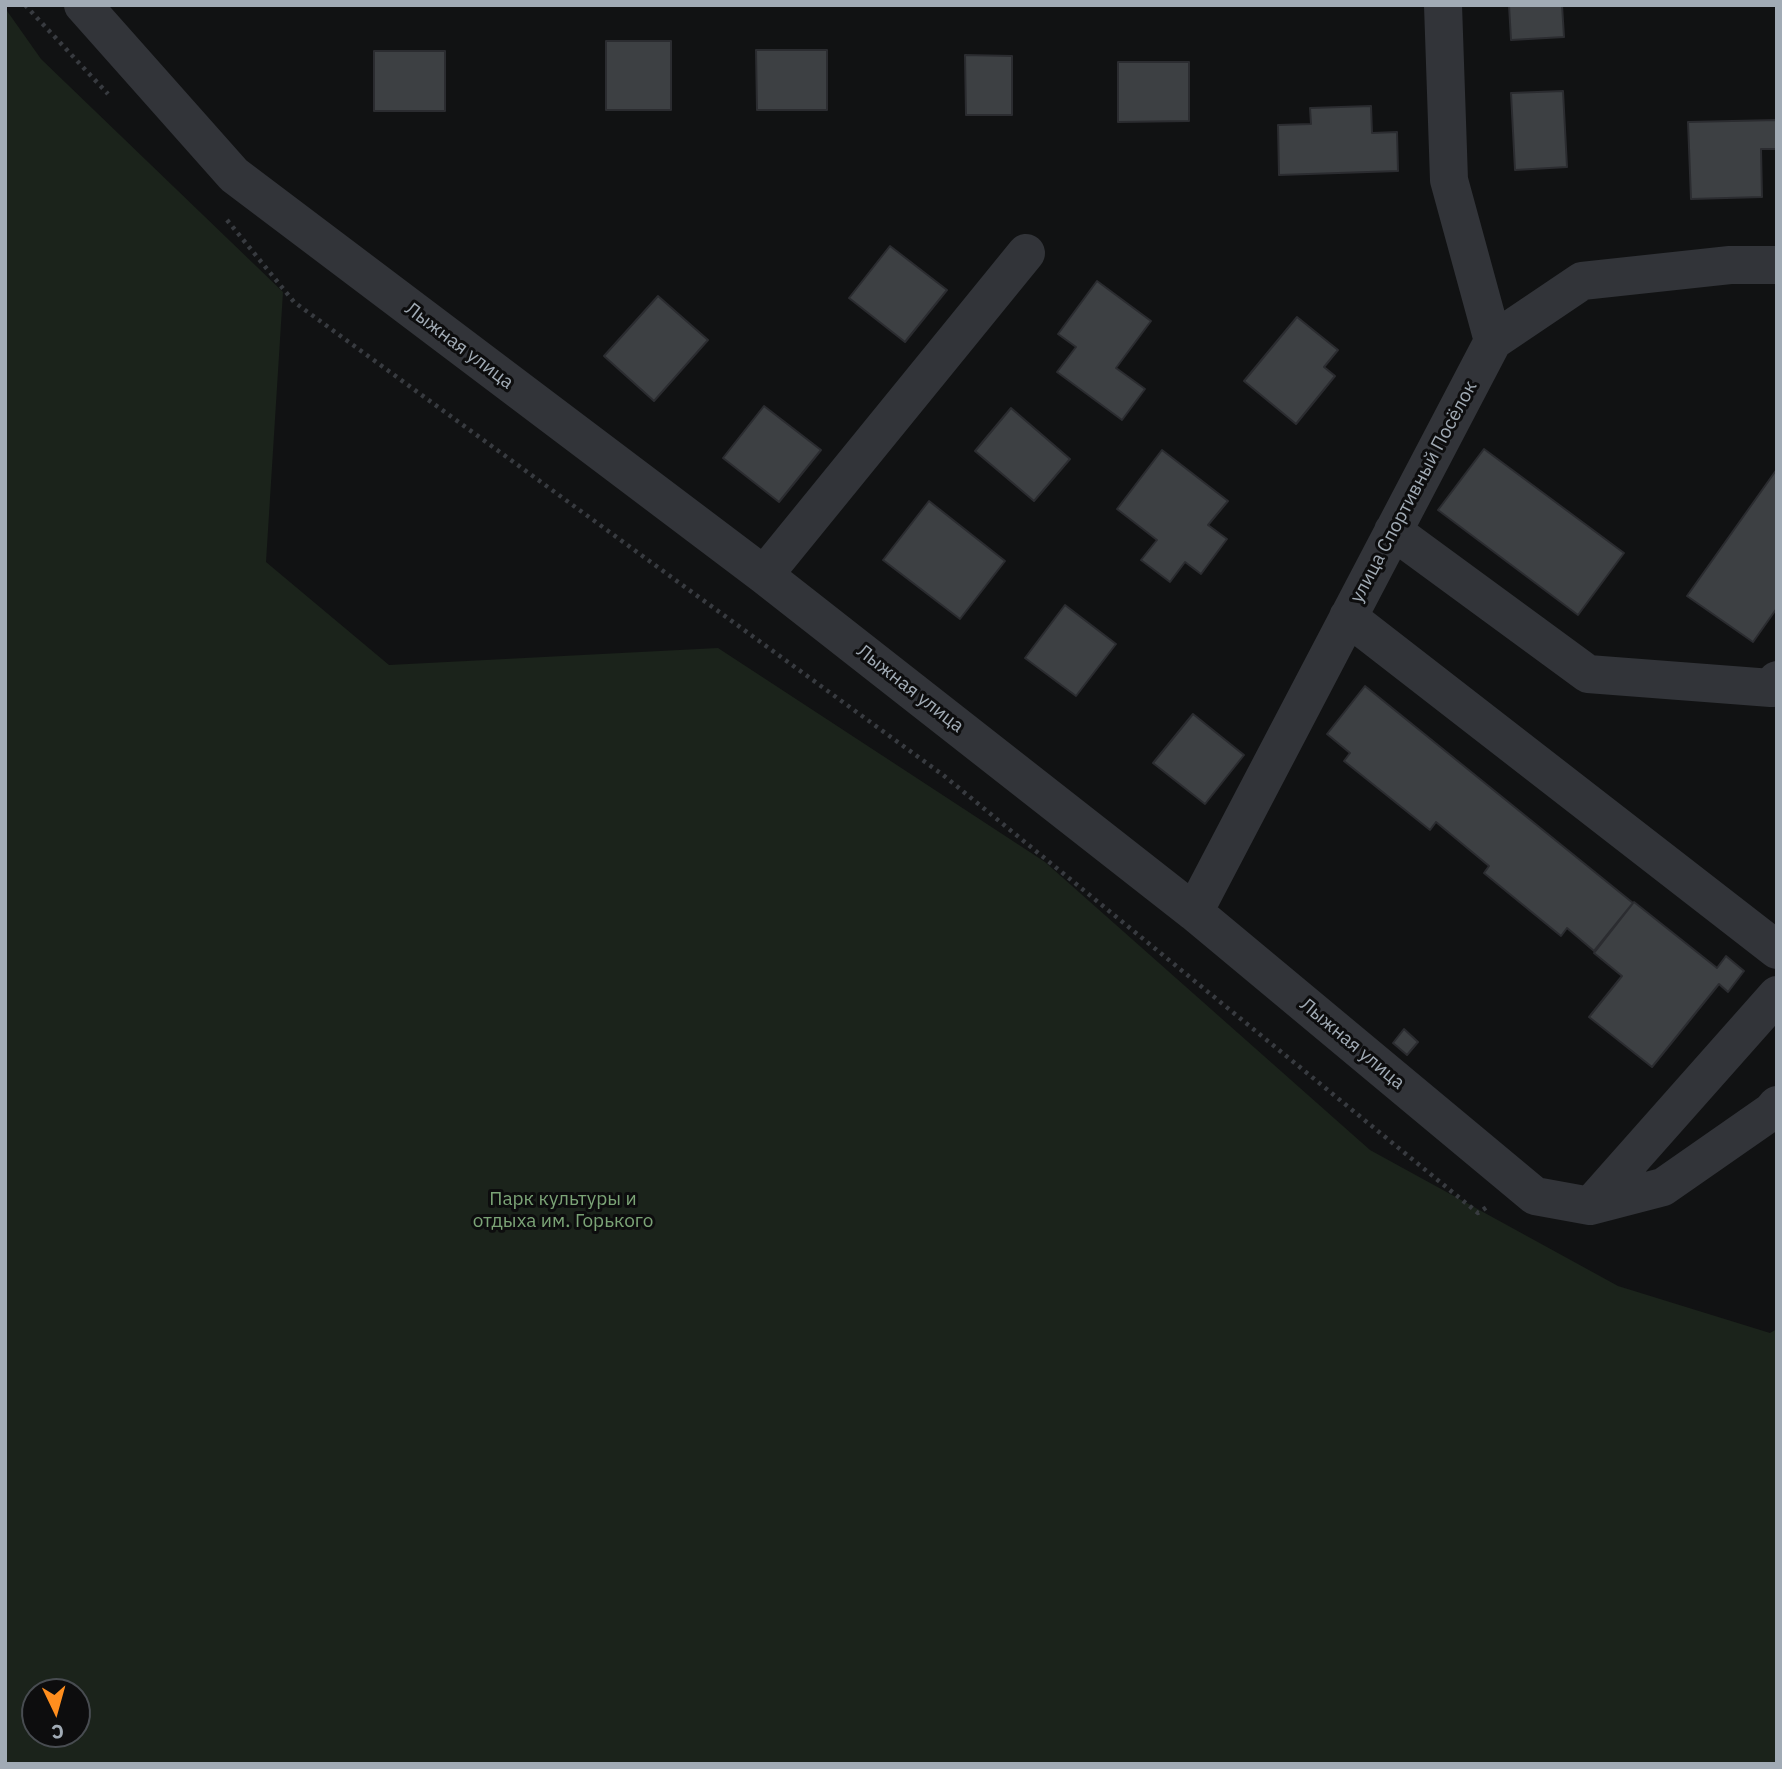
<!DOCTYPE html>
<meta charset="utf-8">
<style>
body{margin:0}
#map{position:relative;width:1782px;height:1769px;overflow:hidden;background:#111213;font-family:"IBM Plex Sans",sans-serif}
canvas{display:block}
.frame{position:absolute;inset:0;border:7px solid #a1abb5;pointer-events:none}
.north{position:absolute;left:21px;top:1678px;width:70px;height:70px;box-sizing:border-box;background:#0d0d0e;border:2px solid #484c51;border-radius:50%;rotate:175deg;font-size:19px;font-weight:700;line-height:28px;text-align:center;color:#a1abb5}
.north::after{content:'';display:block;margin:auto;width:24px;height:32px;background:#ff8e1e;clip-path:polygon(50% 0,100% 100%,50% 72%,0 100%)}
</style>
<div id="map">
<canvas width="1782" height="1769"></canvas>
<div class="frame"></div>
<div class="north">С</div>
</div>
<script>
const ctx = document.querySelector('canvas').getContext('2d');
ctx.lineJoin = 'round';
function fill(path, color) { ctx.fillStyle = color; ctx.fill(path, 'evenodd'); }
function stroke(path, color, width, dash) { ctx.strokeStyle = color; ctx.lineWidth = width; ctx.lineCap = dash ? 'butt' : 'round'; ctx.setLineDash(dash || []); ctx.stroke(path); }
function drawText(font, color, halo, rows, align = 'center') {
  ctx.font = font + ' "IBM Plex Sans",sans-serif'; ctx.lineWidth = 6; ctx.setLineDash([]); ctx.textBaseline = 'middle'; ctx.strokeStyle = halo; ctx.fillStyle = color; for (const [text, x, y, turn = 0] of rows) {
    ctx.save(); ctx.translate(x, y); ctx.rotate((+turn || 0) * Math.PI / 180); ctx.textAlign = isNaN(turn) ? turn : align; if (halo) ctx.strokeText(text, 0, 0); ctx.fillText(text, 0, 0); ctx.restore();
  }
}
fill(new Path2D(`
 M 5,8 L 41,59 L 283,292 L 266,562 L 389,665 L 718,648 L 1045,862 L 1370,1150 L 1618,1286 L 1770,1333 L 1777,1329 L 1777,1764 L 5,1764 ZM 35,1692 L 77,1692 L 77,1734 L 35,1734 Z`), '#1b231b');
const building = new Path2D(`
 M 1509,5 L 1562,5 L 1564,37 L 1511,40 Z
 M 606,41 L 671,41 L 671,110 L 606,110 Z
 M 756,50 L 827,50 L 827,110 L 757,110 Z
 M 374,51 L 445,51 L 445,111 L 374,111 Z
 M 965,55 L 1012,56 L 1012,115 L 966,115 Z
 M 1118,62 L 1189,62 L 1189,121 L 1118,122 Z
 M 1563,91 L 1567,167 L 1515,170 L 1511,93 Z
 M 1371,106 L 1372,133 L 1397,132 L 1398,171 L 1279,175 L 1278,125 L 1311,124 L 1310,108 Z
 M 1777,120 L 1777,149 L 1761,149 L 1762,197 L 1691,199 L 1688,122 Z
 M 890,246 L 947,290 L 905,342 L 849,298 Z
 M 1097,281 L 1151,321 L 1116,368 L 1145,389 L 1122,420 L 1057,372 L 1076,347 L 1058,334 Z
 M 658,296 L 708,340 L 654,401 L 604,356 Z
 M 1297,317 L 1338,350 L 1324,367 L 1335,376 L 1296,424 L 1244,381 Z
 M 764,406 L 821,450 L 779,502 L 723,458 Z
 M 1011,408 L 1070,459 L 1034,501 L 975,451 Z
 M 1484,449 L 1624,553 L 1578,615 L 1438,510 Z
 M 1162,450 L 1228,501 L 1208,525 L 1227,539 L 1201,574 L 1185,562 L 1170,582 L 1141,560 L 1157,540 L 1117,509 Z
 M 1777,469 L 1777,608 L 1753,642 L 1687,596 Z
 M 929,501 L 1005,561 L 960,619 L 883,560 Z
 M 1065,605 L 1116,644 L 1076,696 L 1025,658 Z
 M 1365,686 L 1633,903 L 1594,951 L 1567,928 L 1561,936 L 1484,873 L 1489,866 L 1436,822 L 1430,830 L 1344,761 L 1350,753 L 1327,734 Z
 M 1193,714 L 1244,755 L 1205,804 L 1153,763 Z
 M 1634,902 L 1717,968 L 1726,956 L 1744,971 L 1728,992 L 1719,984 L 1652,1067 L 1589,1017 L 1622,976 L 1594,953 Z
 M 1404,1029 L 1418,1042 L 1407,1055 L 1393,1043 Z`);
fill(building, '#3d4043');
stroke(building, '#2b2c30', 2);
stroke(new Path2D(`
 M 25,5 L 108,94
 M 227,220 L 294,302 L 943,775 L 1478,1213 L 1490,1205`), '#383b40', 4.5, [3.5, 5]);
stroke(new Path2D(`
 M 83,5 L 234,175 L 764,575 L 1194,912 L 1535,1196 L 1590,1206 L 1663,1187 L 1772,1111 L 1777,1105
 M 1443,5 L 1449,180 L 1493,341
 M 1393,531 L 1588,674 L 1771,688 L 1777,680
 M 764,575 L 1026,253
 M 1348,617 L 1777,950
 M 1194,912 L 1493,341 L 1582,281 L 1730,265 L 1777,265
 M 1590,1206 L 1777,995`), '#323439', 38);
drawText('19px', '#a1abb5', '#0d0d0e', [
 ["Лыжная улица",459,346,37],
 ["улица Спортивный Посёлок",1414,492,-62],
 ["Лыжная улица",910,689,38],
 ["Лыжная улица",1352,1044,40]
]);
drawText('19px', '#7ba376', '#0d0d0e', [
 ["Парк культуры и",563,1200],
 ["отдыха им. Горького",563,1222]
]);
</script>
